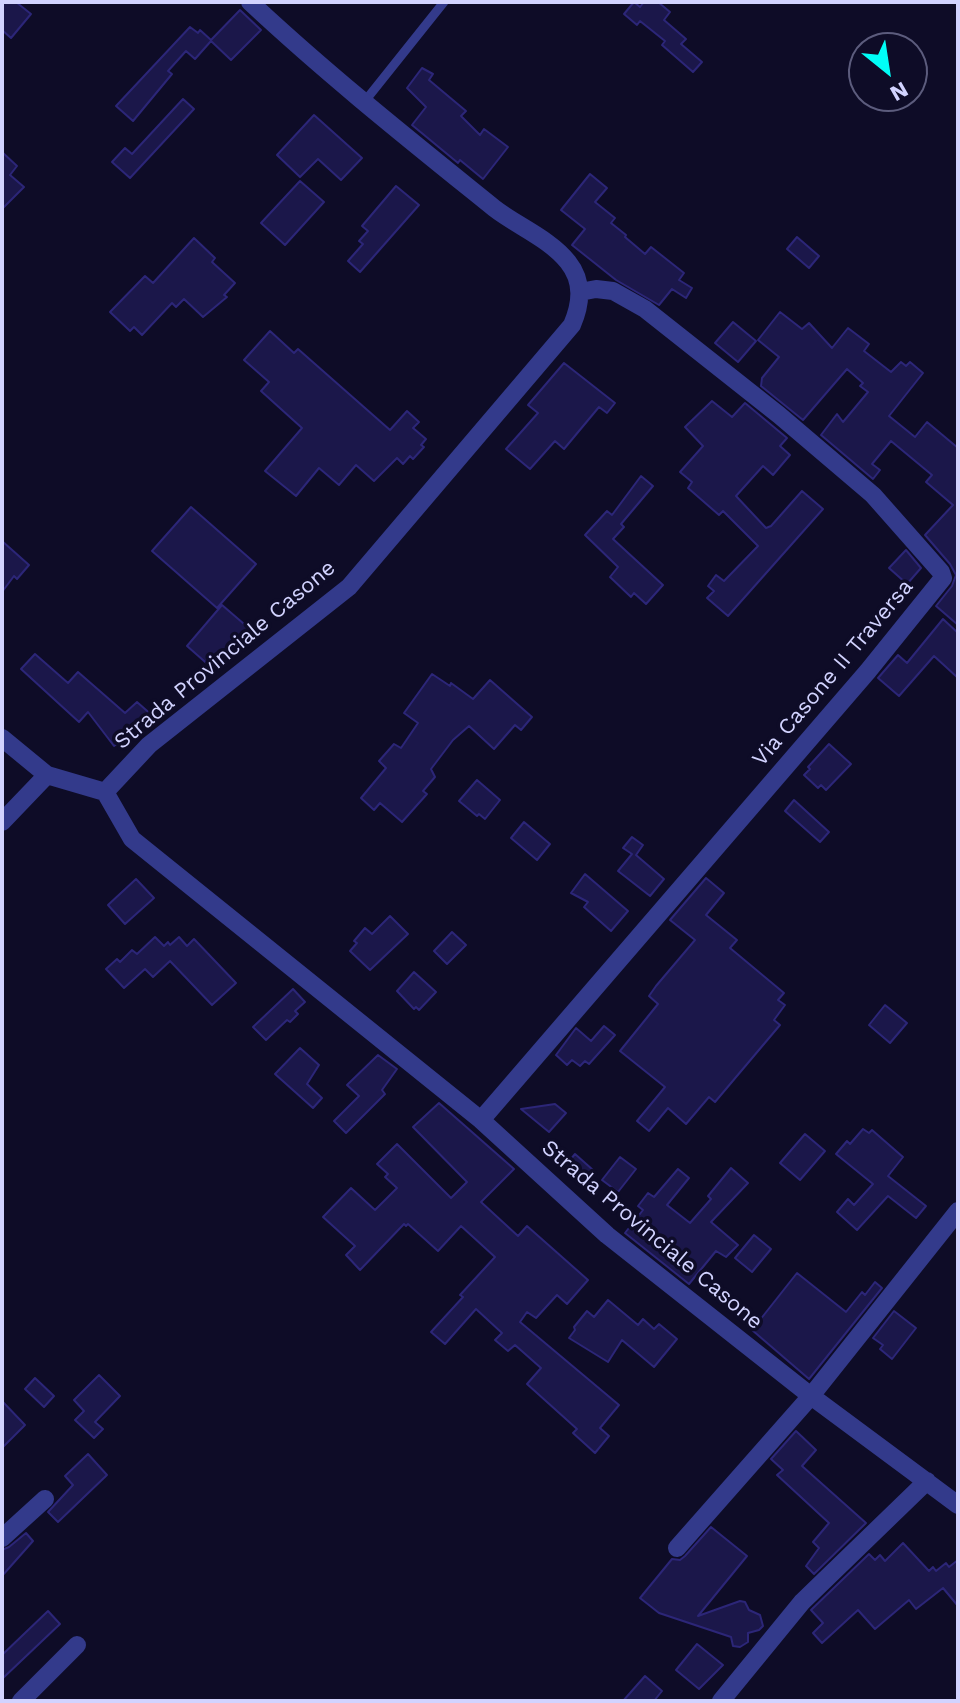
<!DOCTYPE html>
<style>
body{margin:0}
#map{position:relative;width:960px;height:1703px;overflow:hidden;background:#0e0c27;font-family:"Work Sans",sans-serif}
canvas{display:block}
.frame{position:absolute;inset:0;border:4px solid #d2d3ff;pointer-events:none}
.north{position:absolute;left:848px;top:32px;width:80px;height:80px;box-sizing:border-box;background:#0e0c27;border:2px solid #5c5c7d;border-radius:50%;rotate:150deg;font-size:22px;font-weight:700;line-height:32px;text-align:center;color:#d2d3ff}
.north::after{content:'';display:block;margin:auto;width:28px;height:36px;background:#00fdf7;clip-path:polygon(50% 0,100% 100%,50% 72%,0 100%)}
</style>
<div id="map">
<canvas width="960" height="1703"></canvas>
<div class="frame"></div>
<div class="north">N</div>
</div>
<script>
const ctx = document.querySelector('canvas').getContext('2d');
ctx.lineJoin = 'round';
function fill(path, color) { ctx.fillStyle = color; ctx.fill(path, 'evenodd'); }
function stroke(path, color, width, dash) { ctx.strokeStyle = color; ctx.lineWidth = width; ctx.lineCap = dash ? 'butt' : 'round'; ctx.setLineDash(dash || []); ctx.stroke(path); }
function drawText(font, color, halo, rows, align = 'center') {
  ctx.font = font + ' "Work Sans",sans-serif'; ctx.lineWidth = 7; ctx.setLineDash([]); ctx.textBaseline = 'middle'; ctx.strokeStyle = halo; ctx.fillStyle = color; for (const [text, x, y, turn = 0] of rows) {
    ctx.save(); ctx.translate(x, y); ctx.rotate((+turn || 0) * Math.PI / 180); ctx.textAlign = isNaN(turn) ? turn : align; if (halo) ctx.strokeText(text, 0, 0); ctx.fillText(text, 0, 0); ctx.restore();
  }
}
const building = new Path2D(`
 M 2,2 L 16,2 L 31,14 L 11,38 L 2,30 Z
 M 634,2 L 640,7 L 644,2 L 658,2 L 670,12 L 664,20 L 686,39 L 681,44 L 702,62 L 693,72 L 662,45 L 665,41 L 640,21 L 637,25 L 624,14 Z
 M 240,10 L 261,30 L 231,60 L 211,41 L 195,59 L 186,51 L 168,71 L 172,74 L 133,121 L 116,106 L 190,27 L 198,33 L 200,30 L 211,40 Z
 M 422,68 L 433,74 L 429,80 L 466,111 L 461,116 L 480,135 L 484,129 L 508,147 L 483,179 L 460,160 L 458,163 L 412,125 L 426,107 L 407,88 Z
 M 183,99 L 194,109 L 130,178 L 112,162 L 125,148 L 132,154 Z
 M 314,115 L 362,158 L 341,180 L 318,159 L 300,177 L 277,155 Z
 M 2,152 L 17,166 L 10,175 L 24,187 L 2,209 Z
 M 590,174 L 607,188 L 595,202 L 615,218 L 611,223 L 626,235 L 625,237 L 645,254 L 651,247 L 684,273 L 679,280 L 692,288 L 686,298 L 672,289 L 659,305 L 616,280 L 572,245 L 585,229 L 561,210 Z
 M 300,181 L 324,202 L 285,245 L 261,223 Z
 M 396,186 L 419,205 L 360,272 L 348,261 L 363,244 L 359,241 L 368,231 L 362,226 Z
 M 797,237 L 819,256 L 809,268 L 787,249 Z
 M 194,238 L 215,258 L 212,262 L 235,283 L 224,295 L 227,297 L 203,317 L 184,299 L 176,307 L 172,303 L 142,335 L 134,327 L 130,331 L 110,312 L 145,276 L 153,283 Z
 M 780,312 L 802,329 L 809,323 L 832,348 L 848,328 L 869,344 L 864,351 L 891,372 L 901,362 L 906,366 L 910,362 L 923,373 L 889,416 L 915,437 L 927,422 L 958,448 L 958,625 L 936,606 L 952,586 L 956,575 L 950,564 L 925,535 L 953,505 L 926,482 L 932,475 L 891,441 L 872,464 L 880,470 L 873,479 L 821,435 L 837,414 L 843,422 L 868,392 L 860,386 L 863,383 L 847,369 L 803,420 L 761,386 L 762,378 L 779,357 L 758,340 Z
 M 733,322 L 756,341 L 738,362 L 715,343 Z
 M 270,331 L 294,353 L 298,349 L 390,430 L 407,411 L 419,422 L 413,428 L 426,439 L 421,445 L 424,447 L 413,459 L 410,456 L 403,464 L 397,458 L 374,481 L 356,465 L 339,485 L 319,468 L 296,496 L 265,471 L 302,428 L 261,391 L 269,382 L 244,360 Z
 M 564,363 L 615,403 L 607,413 L 599,407 L 564,449 L 555,441 L 530,469 L 506,449 L 538,413 L 528,405 Z
 M 712,401 L 732,417 L 745,403 L 787,438 L 780,446 L 790,455 L 773,475 L 763,466 L 736,496 L 766,528 L 771,526 L 802,491 L 823,509 L 728,616 L 707,598 L 714,591 L 708,586 L 716,575 L 724,581 L 758,546 L 723,511 L 719,515 L 688,488 L 692,482 L 680,472 L 703,446 L 685,427 Z
 M 641,476 L 653,486 L 621,524 L 624,527 L 613,539 L 663,585 L 646,604 L 634,593 L 631,597 L 610,577 L 618,567 L 585,535 L 607,511 L 612,515 Z
 M 191,507 L 256,564 L 217,608 L 152,551 Z
 M 2,541 L 29,565 L 17,579 L 14,576 L 2,592 Z
 M 906,550 L 921,568 L 907,584 L 889,568 Z
 M 222,605 L 251,630 L 229,656 L 225,653 L 212,668 L 187,646 Z
 M 943,619 L 958,633 L 958,678 L 934,656 L 899,696 L 878,678 L 898,655 L 907,663 Z
 M 35,654 L 68,683 L 78,672 L 125,713 L 137,702 L 154,717 L 114,746 L 88,712 L 79,722 L 21,669 Z
 M 432,674 L 450,686 L 451,683 L 473,699 L 490,680 L 532,717 L 521,730 L 515,725 L 494,749 L 469,726 L 453,740 L 431,769 L 435,777 L 423,791 L 427,794 L 402,822 L 380,803 L 374,810 L 361,798 L 386,768 L 379,761 L 394,744 L 401,748 L 418,723 L 404,713 Z
 M 829,744 L 851,764 L 826,790 L 821,785 L 818,788 L 804,775 L 810,769 L 808,767 Z
 M 477,780 L 500,800 L 485,819 L 479,814 L 477,816 L 459,801 Z
 M 794,800 L 829,832 L 820,842 L 785,811 Z
 M 524,822 L 550,844 L 537,860 L 511,838 Z
 M 632,837 L 643,845 L 636,855 L 664,879 L 650,896 L 618,871 L 632,854 L 623,848 Z
 M 585,874 L 628,911 L 611,931 L 584,907 L 588,902 L 571,893 Z
 M 706,878 L 724,893 L 706,915 L 737,940 L 730,948 L 784,993 L 778,1000 L 785,1005 L 774,1020 L 780,1025 L 715,1102 L 709,1097 L 686,1124 L 668,1108 L 649,1131 L 637,1121 L 665,1087 L 620,1051 L 658,1004 L 649,996 L 656,986 L 695,940 L 670,920 Z
 M 136,879 L 154,898 L 125,924 L 108,905 Z
 M 390,916 L 408,934 L 370,970 L 350,951 L 357,943 L 354,941 L 365,928 L 372,934 Z
 M 452,932 L 466,945 L 447,964 L 434,951 Z
 M 155,937 L 164,946 L 168,942 L 170,945 L 179,937 L 187,946 L 194,939 L 236,983 L 212,1005 L 170,961 L 153,977 L 145,969 L 124,988 L 106,969 L 117,959 L 120,962 L 132,950 L 137,954 Z
 M 414,972 L 436,992 L 419,1010 L 416,1007 L 414,1009 L 397,991 Z
 M 293,989 L 305,1002 L 295,1011 L 298,1014 L 290,1022 L 287,1020 L 266,1040 L 253,1027 Z
 M 885,1005 L 907,1023 L 890,1043 L 869,1025 Z
 M 604,1026 L 615,1035 L 589,1064 L 585,1061 L 580,1066 L 572,1060 L 567,1065 L 556,1055 L 576,1028 L 591,1041 Z
 M 300,1048 L 319,1065 L 307,1084 L 322,1098 L 313,1108 L 275,1074 Z
 M 378,1055 L 397,1069 L 382,1090 L 385,1094 L 346,1133 L 334,1121 L 359,1096 L 347,1085 Z
 M 439,1103 L 514,1169 L 481,1202 L 518,1236 L 527,1226 L 588,1280 L 567,1304 L 557,1295 L 536,1318 L 527,1312 L 520,1322 L 619,1405 L 600,1428 L 609,1436 L 595,1453 L 573,1433 L 577,1429 L 527,1384 L 541,1368 L 515,1345 L 508,1351 L 495,1340 L 502,1333 L 476,1309 L 445,1344 L 431,1332 L 463,1297 L 460,1295 L 495,1257 L 461,1226 L 438,1251 L 408,1224 L 406,1226 L 404,1224 L 360,1270 L 346,1255 L 355,1246 L 323,1217 L 351,1188 L 375,1210 L 397,1188 L 385,1177 L 388,1174 L 377,1164 L 397,1144 L 451,1198 L 467,1182 L 413,1127 Z
 M 555,1104 L 566,1113 L 549,1132 L 521,1109 Z
 M 863,1129 L 869,1133 L 872,1130 L 903,1157 L 888,1176 L 926,1206 L 916,1218 L 888,1196 L 857,1230 L 837,1212 L 848,1199 L 854,1205 L 873,1184 L 836,1154 L 847,1141 L 850,1144 Z
 M 805,1134 L 825,1151 L 800,1180 L 780,1163 Z
 M 575,1154 L 593,1170 L 584,1181 L 566,1165 Z
 M 620,1157 L 636,1169 L 618,1192 L 602,1180 Z
 M 731,1168 L 748,1183 L 711,1222 L 738,1245 L 726,1257 L 716,1251 L 689,1284 L 625,1233 L 643,1210 L 638,1206 L 648,1193 L 654,1197 L 678,1169 L 689,1178 L 667,1205 L 690,1223 L 711,1199 L 708,1196 Z
 M 754,1235 L 771,1249 L 752,1272 L 735,1258 Z
 M 797,1273 L 846,1312 L 862,1292 L 865,1295 L 875,1282 L 882,1288 L 809,1379 L 752,1330 Z
 M 608,1300 L 638,1325 L 643,1319 L 654,1329 L 659,1324 L 677,1339 L 654,1367 L 622,1340 L 608,1362 L 569,1338 L 575,1330 L 574,1327 L 587,1311 L 594,1317 Z
 M 894,1311 L 916,1328 L 892,1359 L 880,1349 L 883,1345 L 873,1338 Z
 M 99,1375 L 120,1396 L 95,1422 L 103,1429 L 94,1438 L 75,1420 L 84,1411 L 74,1400 Z
 M 35,1378 L 54,1396 L 44,1407 L 25,1389 Z
 M 2,1401 L 25,1425 L 2,1448 Z
 M 796,1431 L 816,1450 L 802,1466 L 866,1523 L 814,1574 L 806,1566 L 819,1548 L 813,1542 L 829,1523 L 777,1475 L 783,1470 L 771,1459 Z
 M 88,1454 L 107,1475 L 58,1522 L 48,1512 L 73,1485 L 65,1476 Z
 M 711,1527 L 747,1556 L 698,1616 L 740,1601 L 745,1602 L 749,1610 L 760,1615 L 763,1626 L 759,1630 L 748,1633 L 748,1642 L 740,1647 L 733,1646 L 731,1637 L 659,1613 L 640,1598 L 672,1559 L 680,1560 L 685,1556 Z
 M 26,1533 L 33,1541 L 2,1576 L 2,1550 L 9,1547 Z
 M 903,1543 L 929,1571 L 933,1567 L 936,1571 L 946,1563 L 949,1567 L 958,1560 L 958,1606 L 943,1588 L 916,1609 L 909,1600 L 875,1629 L 858,1610 L 822,1643 L 813,1633 L 823,1623 L 811,1610 L 869,1554 L 875,1560 L 880,1555 L 885,1561 Z
 M 48,1611 L 60,1624 L 2,1679 L 2,1655 Z
 M 697,1644 L 723,1665 L 699,1689 L 676,1670 Z
 M 645,1676 L 662,1691 L 654,1701 L 623,1701 Z`);
fill(building, '#1b174a');
stroke(building, '#2c2678', 2);
stroke(new Path2D(`
 M 365,101 L 444,2`), '#333a8b', 9);
stroke(new Path2D(`
 M 250,2 C 328,75 411,141 494,208 C 517,226 550,239 568,262 C 584,282 581,304 572,325 L 349,587 L 149,745 L 105,792 L 132,839 L 481,1120 L 607,1235 L 811,1396 L 958,1505
 M 2,738 L 47,775 L 105,792
 M 2,822 L 47,775
 M 481,1120 L 868,671 L 943,578 L 941,572 L 873,495 L 779,415 L 645,309 L 613,291 L 596,289 L 580,292
 M 2,1538 L 45,1499
 M 677,1548 L 811,1396 L 958,1211
 M 21,1701 L 77,1645
 M 721,1701 L 802,1602 L 927,1481`), '#333a8b', 18);
drawText('22px', '#d2d3ff', '#0e0c27', [
 ["Strada Provinciale Casone",225,655,-40],
 ["Via Casone II Traversa",833,673,-50],
 ["Strada Provinciale Casone",652,1235,40]
]);
</script>
